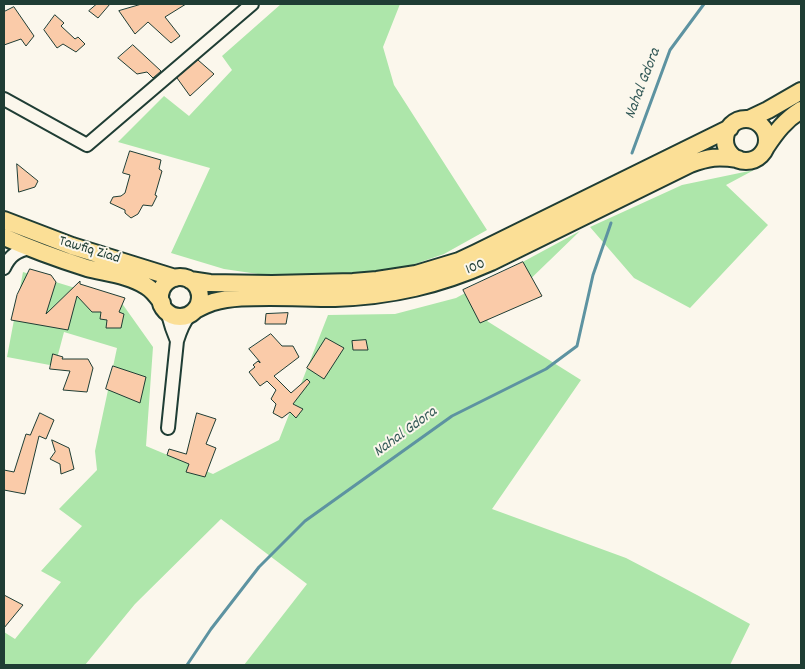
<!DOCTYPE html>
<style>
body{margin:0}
#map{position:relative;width:805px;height:669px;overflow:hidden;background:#fbf7ec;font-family:Dekko,sans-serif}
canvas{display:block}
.frame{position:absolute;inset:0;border:5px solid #1f3d34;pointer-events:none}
</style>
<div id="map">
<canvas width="805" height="669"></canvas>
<div class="frame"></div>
</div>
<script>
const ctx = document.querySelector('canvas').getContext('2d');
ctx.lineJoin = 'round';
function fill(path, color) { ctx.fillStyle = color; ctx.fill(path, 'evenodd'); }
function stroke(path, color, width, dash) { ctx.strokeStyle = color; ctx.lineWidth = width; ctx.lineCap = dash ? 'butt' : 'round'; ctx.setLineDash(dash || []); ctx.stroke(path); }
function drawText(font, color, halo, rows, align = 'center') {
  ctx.font = font + ' Dekko,sans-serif'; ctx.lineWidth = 4; ctx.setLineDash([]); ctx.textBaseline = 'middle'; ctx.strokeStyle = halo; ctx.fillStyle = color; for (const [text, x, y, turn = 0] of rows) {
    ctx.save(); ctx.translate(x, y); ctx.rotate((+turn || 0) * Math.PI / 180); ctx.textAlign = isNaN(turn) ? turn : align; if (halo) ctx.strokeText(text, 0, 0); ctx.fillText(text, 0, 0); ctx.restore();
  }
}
fill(new Path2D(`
 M 281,4 L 400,4 L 383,47 L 394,85 L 487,230 L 444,254 L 386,274 L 326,284 L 224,269 L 171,253 L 210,168 L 118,142 L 164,96 L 189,116 L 232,70 L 222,56 Z
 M 754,170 L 726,185 L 768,225 L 690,308 L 634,278 L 590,227 L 682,185 Z
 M 580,231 L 487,321 L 581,380 L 492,509 L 626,558 L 697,595 L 750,624 L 730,665 L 244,665 L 307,584 L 221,519 L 135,604 L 85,665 L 4,665 L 4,632 L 15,639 L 61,582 L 41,571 L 82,526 L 59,509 L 97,470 L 95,451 L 117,348 L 64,332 L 55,366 L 7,357 L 23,272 L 121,302 L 153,347 L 146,446 L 213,474 L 279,440 L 328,315 L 395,314 L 456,298 Z`), '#ade6aa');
stroke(new Path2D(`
 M 632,153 L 670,50 L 704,4
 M 187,665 L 211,629 L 259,567 L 305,521 L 452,416 L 546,369 L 577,346 L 593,275 L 611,223`), '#5d93a1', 3);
const building = new Path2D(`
 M 97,4 L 110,4 L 98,18 L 89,11 Z
 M 142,4 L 186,4 L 165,17 L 180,36 L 171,43 L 148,22 L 135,34 L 119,11 Z
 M 14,7 L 34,36 L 26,46 L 21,39 L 4,45 L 4,12 Z
 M 55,15 L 64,23 L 61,26 L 75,39 L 78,37 L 85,44 L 76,52 L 63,44 L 57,48 L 44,30 Z
 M 133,45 L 161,71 L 153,78 L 147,72 L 137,74 L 118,58 Z
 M 198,60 L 214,74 L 190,96 L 177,78 Z
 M 130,151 L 161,160 L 159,169 L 162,171 L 155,195 L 157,196 L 152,206 L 143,205 L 138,214 L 131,218 L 125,213 L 125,210 L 110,203 L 113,197 L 121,196 L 125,193 L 130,175 L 123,173 Z
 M 17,164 L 38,181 L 35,187 L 19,192 Z
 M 523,262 L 542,296 L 480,323 L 463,290 Z
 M 30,269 L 51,275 L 56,282 L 46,314 L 80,281 L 80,284 L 125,298 L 119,312 L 124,314 L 121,328 L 106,328 L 107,320 L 100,319 L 101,312 L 92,312 L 77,296 L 68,330 L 11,320 L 17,295 Z
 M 288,313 L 286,324 L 265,324 L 266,314 Z
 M 271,334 L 282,346 L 293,346 L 299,357 L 274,376 L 291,393 L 307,379 L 310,382 L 293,404 L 303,409 L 296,418 L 290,412 L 282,418 L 273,413 L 276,404 L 271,399 L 276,390 L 267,381 L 260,386 L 249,372 L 255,367 L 253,365 L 258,361 L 260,363 L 260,362 L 249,349 Z
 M 326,338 L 344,348 L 324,379 L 307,368 Z
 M 366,340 L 368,350 L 353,350 L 352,341 Z
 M 53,354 L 63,357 L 62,359 L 88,359 L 93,368 L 87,392 L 63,390 L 70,371 L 50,369 Z
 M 113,366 L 146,377 L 140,403 L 106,389 Z
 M 40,413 L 54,420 L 46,439 L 39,436 L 25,494 L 4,490 L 4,470 L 14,472 L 26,434 L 30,435 Z
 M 197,413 L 216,419 L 206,444 L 216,448 L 205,477 L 186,472 L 189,464 L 167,455 L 169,449 L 186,454 Z
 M 52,440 L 69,448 L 74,469 L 61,474 L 60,464 L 50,459 L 55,452 Z
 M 4,595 L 23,605 L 4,628 Z`);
fill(building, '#facba9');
stroke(building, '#1f3d34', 1);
const minor = new Path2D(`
 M 4,99 L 87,145 L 252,4
 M 4,268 C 10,255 17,251 30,248
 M 167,311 L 172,328 L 177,341
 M 168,428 L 177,341 C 180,331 183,323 190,314`);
const major = new Path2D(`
 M 749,119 L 768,110 L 801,91
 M725 140a21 21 0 1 1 42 0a21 21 0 1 1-42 0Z
 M 766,147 C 776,132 785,120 801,110
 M 4,220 L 72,246 L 175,278
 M 4,237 C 31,249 59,259 87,268 C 107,273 129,275 146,286 C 153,290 157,296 162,303
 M160 297a20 20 0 1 1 40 0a20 20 0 1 1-40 0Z
 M 190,280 L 210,283 L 272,284 L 353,282 L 377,280 L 416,274 L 459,261 L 476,253 L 730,128
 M 195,310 C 201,307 207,304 213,302 C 231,297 251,297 270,297 C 292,297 313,298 335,298 C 392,296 439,285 491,262 L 690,164 C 709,157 718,156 738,159`);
stroke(minor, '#1f3d34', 16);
stroke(major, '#1f3d34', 20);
stroke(minor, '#fbf7ec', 12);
stroke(major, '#fbdf96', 16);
drawText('15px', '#1f3d34', '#fbf7ec', [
 ["Tawfiq Ziad",89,251,17],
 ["100",476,268,-23]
]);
drawText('italic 16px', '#345a58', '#fbf7ec', [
 ["Nahal Gdora",644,84,-69],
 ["Nahal Gdora",406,433,-36]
]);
</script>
